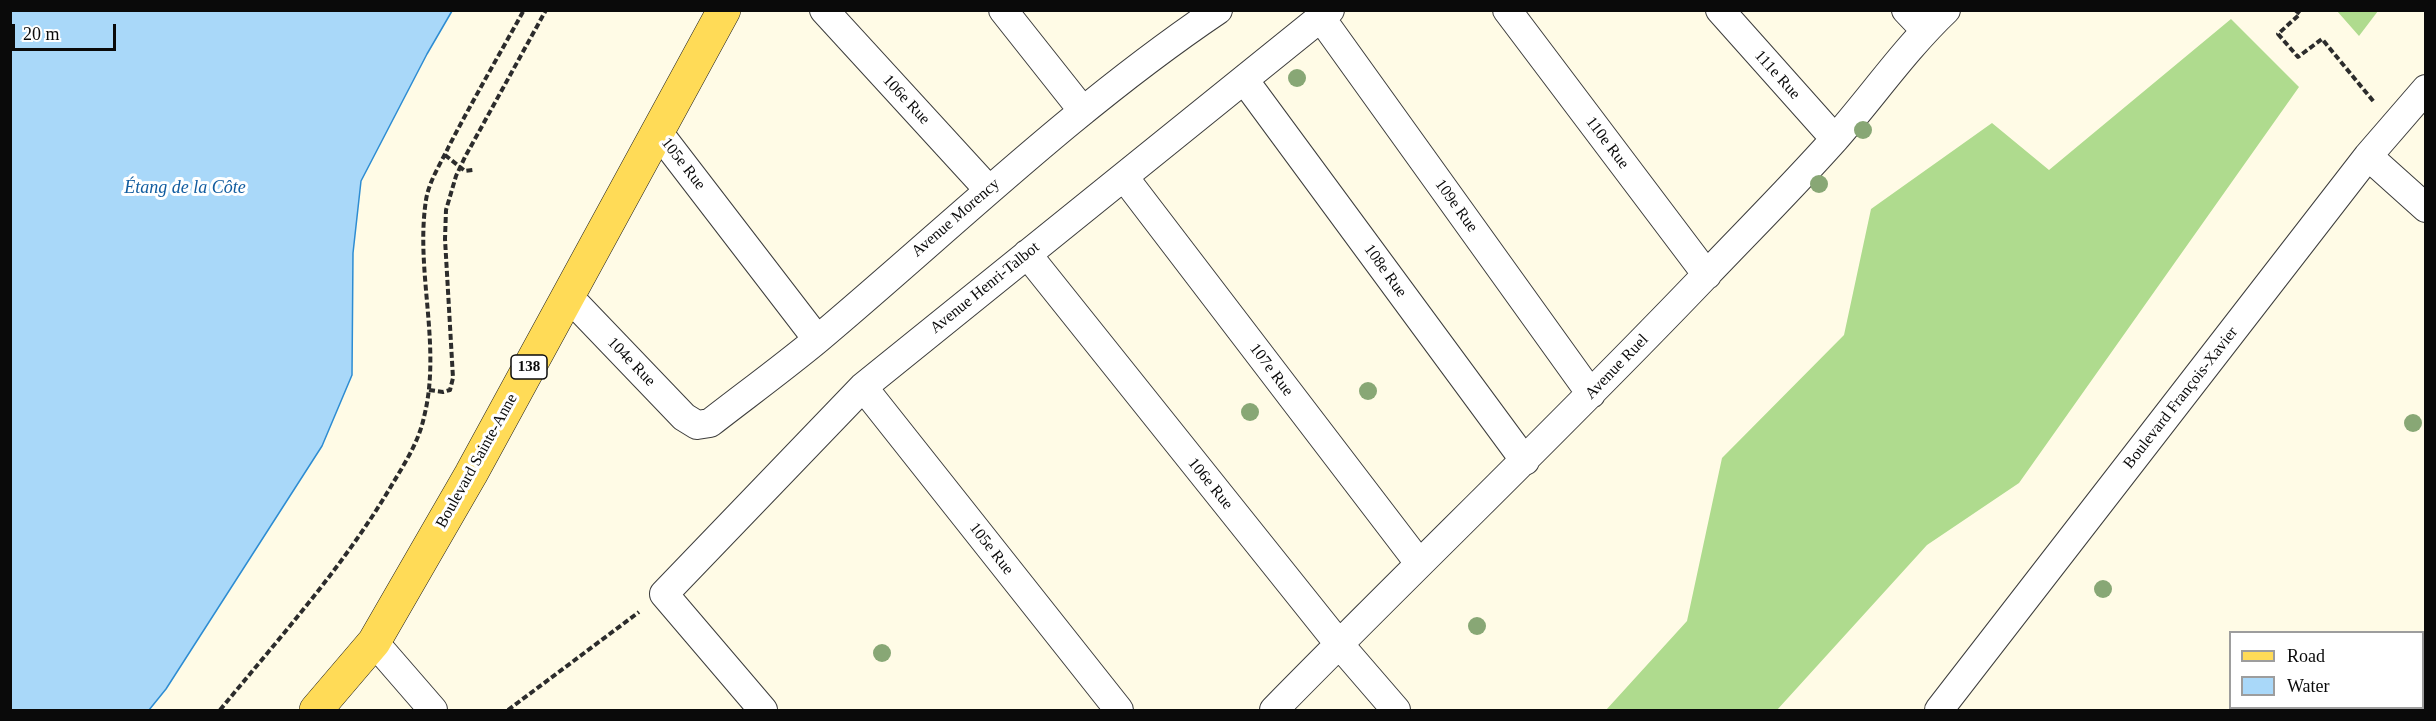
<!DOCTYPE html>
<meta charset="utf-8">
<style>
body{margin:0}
#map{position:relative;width:2436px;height:721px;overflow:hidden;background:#fffbe6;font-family:"Times New Roman",serif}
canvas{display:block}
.frame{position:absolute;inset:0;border:12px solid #0a0a0a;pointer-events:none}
.legend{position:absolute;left:2229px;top:631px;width:195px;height:78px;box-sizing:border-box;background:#fff;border:2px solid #9d9d9d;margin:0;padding:8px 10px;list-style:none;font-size:18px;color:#0a0a0a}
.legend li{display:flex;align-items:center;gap:12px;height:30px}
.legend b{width:30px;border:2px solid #9d9d9d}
.scale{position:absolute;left:12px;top:24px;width:104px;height:27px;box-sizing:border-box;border:3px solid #0a0a0a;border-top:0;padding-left:8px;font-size:18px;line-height:21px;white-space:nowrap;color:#0a0a0a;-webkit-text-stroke:4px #fff;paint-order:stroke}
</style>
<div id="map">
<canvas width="2436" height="721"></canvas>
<div class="frame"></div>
<ul class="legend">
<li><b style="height:8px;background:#ffdb57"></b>Road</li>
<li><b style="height:16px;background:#a9d8f9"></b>Water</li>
</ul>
<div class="scale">20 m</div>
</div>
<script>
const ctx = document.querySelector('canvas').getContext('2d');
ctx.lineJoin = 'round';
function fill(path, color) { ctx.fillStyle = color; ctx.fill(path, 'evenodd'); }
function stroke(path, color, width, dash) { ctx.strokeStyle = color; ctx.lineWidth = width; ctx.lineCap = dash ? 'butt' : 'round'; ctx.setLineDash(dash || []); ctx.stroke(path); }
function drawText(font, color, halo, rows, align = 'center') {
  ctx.font = font + ' "Times New Roman",serif'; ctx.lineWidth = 6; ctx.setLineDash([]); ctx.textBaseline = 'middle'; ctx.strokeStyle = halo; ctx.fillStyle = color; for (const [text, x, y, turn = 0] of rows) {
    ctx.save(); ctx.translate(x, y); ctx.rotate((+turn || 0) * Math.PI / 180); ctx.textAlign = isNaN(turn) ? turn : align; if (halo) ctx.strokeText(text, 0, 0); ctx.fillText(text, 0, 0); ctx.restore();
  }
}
fill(new Path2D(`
 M 2337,11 L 2378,11 L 2359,36 Z
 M 2231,19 L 2299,87 L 2019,483 L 1927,545 L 1777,710 L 1606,710 L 1687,621 L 1722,458 L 1844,335 L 1871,209 L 1992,123 L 2049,170 Z`), '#afdb8e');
const water = new Path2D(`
 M 10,11 L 452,11 L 427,54 L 361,181 L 353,253 L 352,375 L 322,446 L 166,689 L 149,710 L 11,710 Z`);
fill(water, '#a9d8f9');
stroke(water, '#2d8cd2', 1.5);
const street = new Path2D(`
 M 824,10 L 988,189
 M 1003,10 L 1083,111
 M 1507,10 L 1707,275
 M 1720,10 L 1835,139
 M 1906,10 L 1925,30
 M 1321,18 L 1591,394
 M 1245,81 L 1525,461
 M 658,132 L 817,339
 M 2368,156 L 2426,208
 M 1124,177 L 1419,563
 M 1027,254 L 1339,644 L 1396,710
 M 568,296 L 684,417 L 697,425 L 710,423 C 746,395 783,368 818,339 C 950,228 1074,107 1218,10
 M 863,387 L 1119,710
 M 374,642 L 433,710
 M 763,710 L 664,594 L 863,387 L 1330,10
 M 1274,710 C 1417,564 1565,423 1707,274 C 1749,230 1793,186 1834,140 C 1872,97 1904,50 1946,10
 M 1939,710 L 2368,156 L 2426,89`);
const primary = new Path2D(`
 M 316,710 L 374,642 L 471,474 L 724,10`);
stroke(street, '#3d3d3d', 30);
stroke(primary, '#1b1b1b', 34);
stroke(new Path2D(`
 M 2295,10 L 2300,14 L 2278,34 L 2298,57 L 2322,39 L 2374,102
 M 445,155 L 465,171 L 473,170
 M 429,390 L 443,392 L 450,390 L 453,378 L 445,239 L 446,210 L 456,176 L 465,157 L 546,10
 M 220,710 C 280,637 345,565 393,483 C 405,463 419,441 424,417 C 442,346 415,272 426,200 C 429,181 441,163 449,146 C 473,100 499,55 524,10
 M 508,710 L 639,612`), '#2c2c2c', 4, [6, 3]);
stroke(street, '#fff', 28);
stroke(primary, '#ffdb57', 33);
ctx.fillStyle = '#88a775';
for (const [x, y] of [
 [1297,78],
 [1863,130],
 [1819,184],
 [1368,391],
 [1250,412],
 [2413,423],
 [2103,589],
 [1477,626],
 [882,653]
]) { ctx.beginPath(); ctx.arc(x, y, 9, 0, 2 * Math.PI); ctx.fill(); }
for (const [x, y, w] of [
 [529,367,36]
]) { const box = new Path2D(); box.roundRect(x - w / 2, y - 12, w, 24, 4.5); ctx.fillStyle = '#fff'; ctx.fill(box); stroke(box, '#0a0a0a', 1.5); }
drawText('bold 15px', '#0a0a0a', null, [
 ["138",529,367]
]);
drawText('16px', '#0a0a0a', '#fff', [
 ["111e Rue",1777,75,48],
 ["106e Rue",906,100,47],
 ["110e Rue",1607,143,53],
 ["105e Rue",683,164,52],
 ["109e Rue",1456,206,54],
 ["Avenue Morency",956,218,-41],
 ["108e Rue",1385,271,54],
 ["Avenue Henri-Talbot",985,288,-39],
 ["104e Rue",631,362,46],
 ["Avenue Ruel",1617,367,-46],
 ["107e Rue",1271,370,53],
 ["Boulevard François-Xavier",2181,398,-52],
 ["Boulevard Sainte-Anne",477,461,-61],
 ["106e Rue",1210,484,51],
 ["105e Rue",991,549,52]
]);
drawText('italic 18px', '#105c9f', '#fff', [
 ["Étang de la Côte",185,188]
]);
</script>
